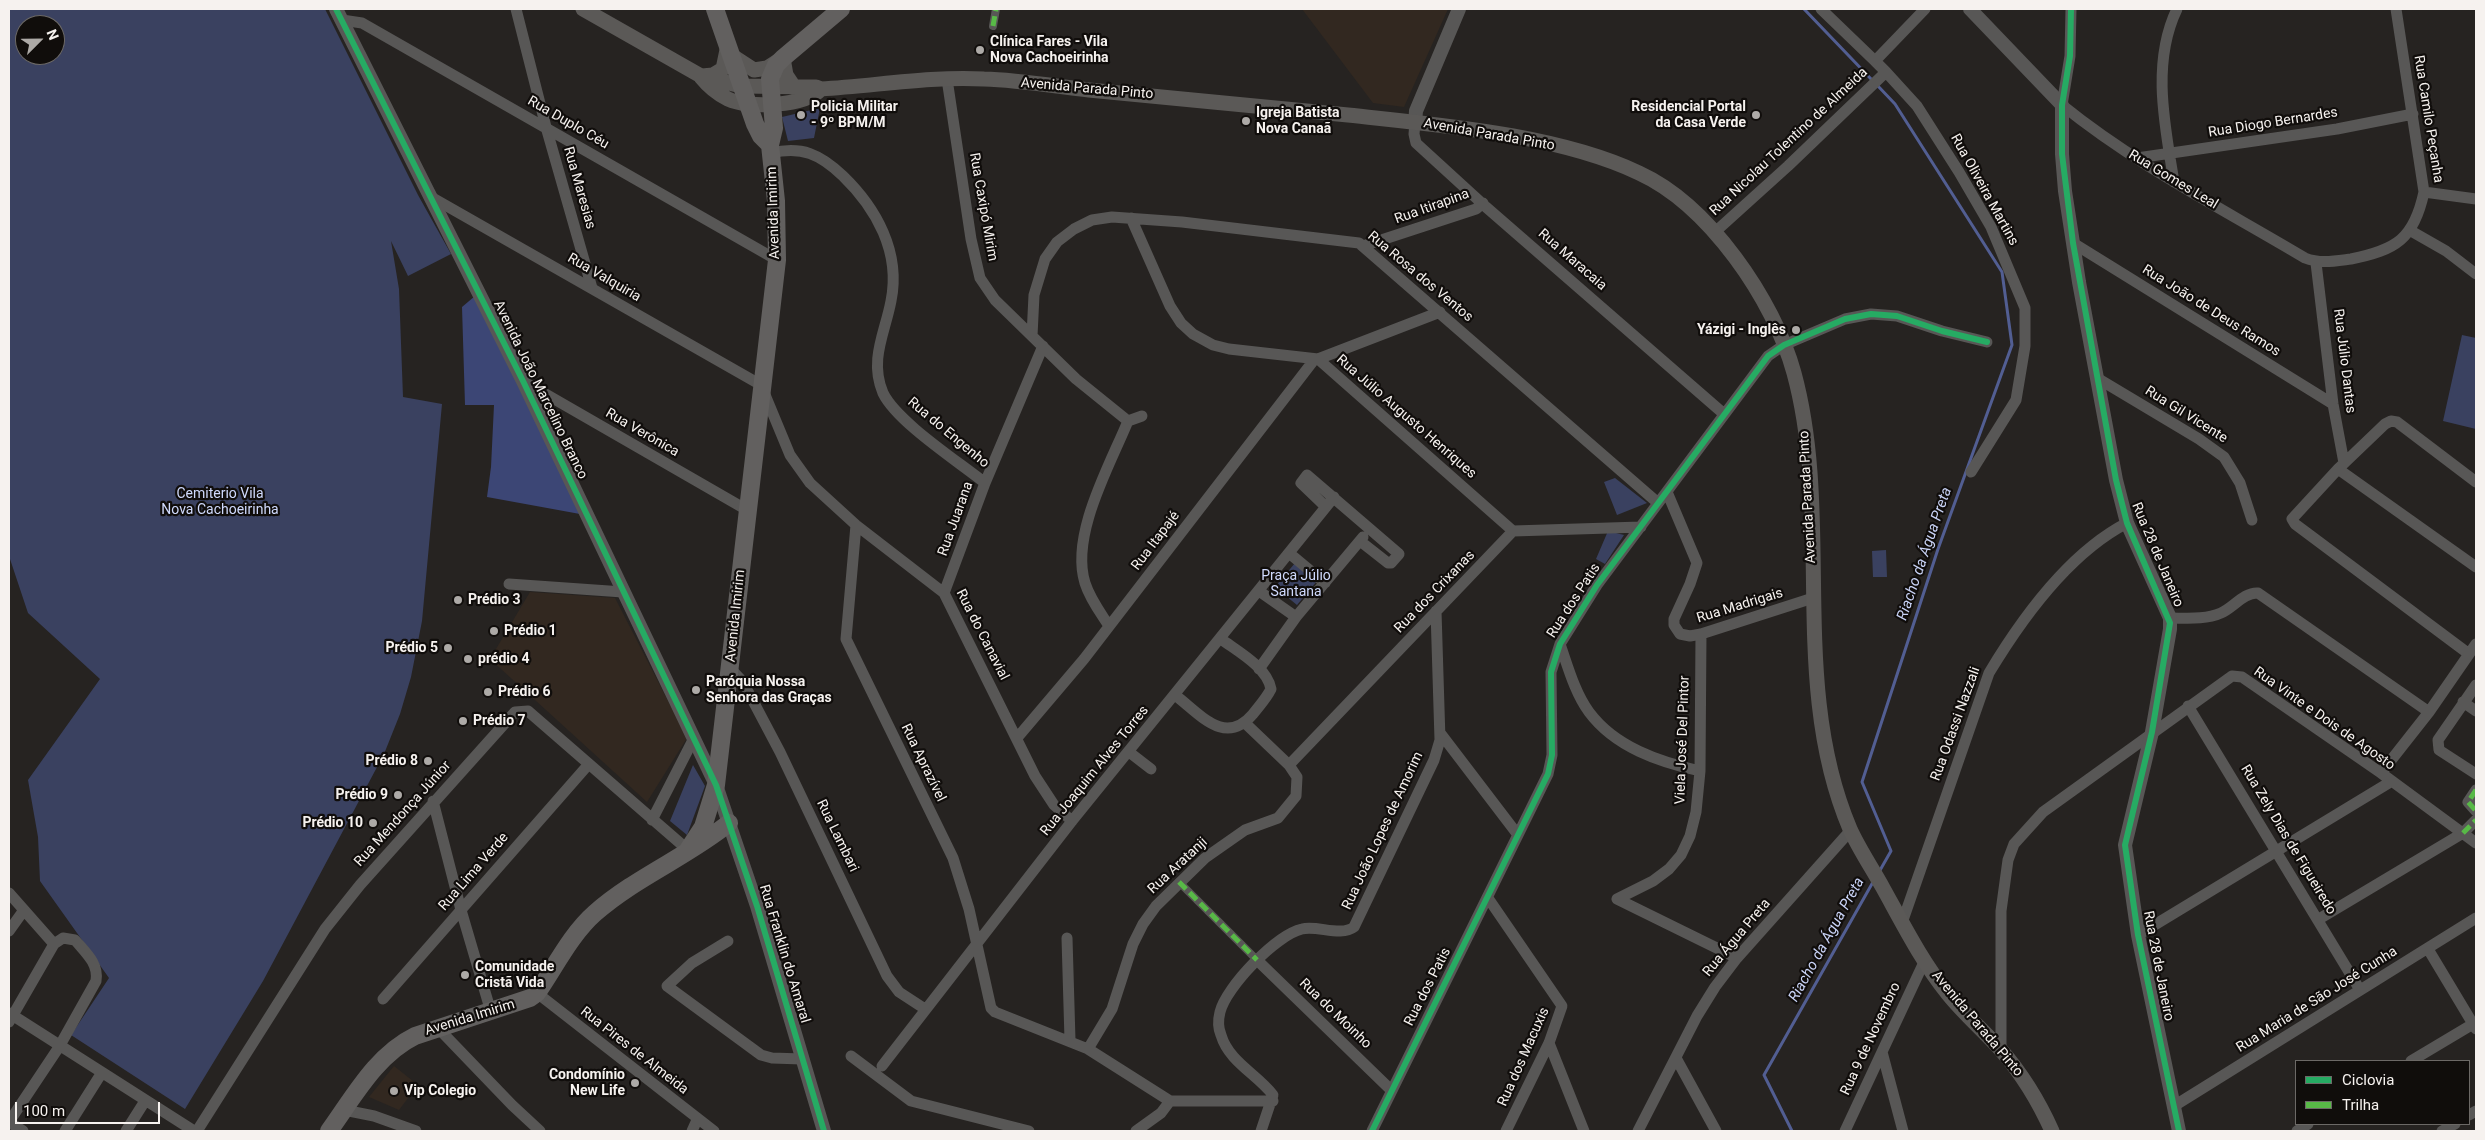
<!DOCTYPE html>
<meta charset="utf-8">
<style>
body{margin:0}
#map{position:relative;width:2485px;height:1140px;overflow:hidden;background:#262321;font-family:Roboto,sans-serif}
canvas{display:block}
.frame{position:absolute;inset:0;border:10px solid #f6f2ef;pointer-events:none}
.legend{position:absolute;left:2295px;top:1060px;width:175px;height:65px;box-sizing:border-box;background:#100d0b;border:1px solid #6c6966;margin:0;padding:6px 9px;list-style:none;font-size:15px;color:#f6f2ef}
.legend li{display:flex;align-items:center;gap:10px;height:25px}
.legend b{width:25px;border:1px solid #6c6966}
.north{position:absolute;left:15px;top:15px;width:50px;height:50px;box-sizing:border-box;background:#100d0b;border:1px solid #6c6966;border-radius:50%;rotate:67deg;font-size:14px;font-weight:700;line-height:20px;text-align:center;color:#f6f2ef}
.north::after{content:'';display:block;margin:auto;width:18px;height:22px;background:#adaaa7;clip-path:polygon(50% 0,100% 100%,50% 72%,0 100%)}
.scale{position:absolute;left:15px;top:1102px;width:145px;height:22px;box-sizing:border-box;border:2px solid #f6f2ef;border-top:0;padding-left:6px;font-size:15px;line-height:18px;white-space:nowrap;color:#f6f2ef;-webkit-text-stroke:4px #100d0b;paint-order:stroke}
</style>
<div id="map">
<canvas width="2485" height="1140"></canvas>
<div class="frame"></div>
<ul class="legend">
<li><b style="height:6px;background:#26ab63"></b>Ciclovia</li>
<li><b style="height:6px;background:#58b947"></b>Trilha</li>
</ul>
<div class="north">N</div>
<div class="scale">100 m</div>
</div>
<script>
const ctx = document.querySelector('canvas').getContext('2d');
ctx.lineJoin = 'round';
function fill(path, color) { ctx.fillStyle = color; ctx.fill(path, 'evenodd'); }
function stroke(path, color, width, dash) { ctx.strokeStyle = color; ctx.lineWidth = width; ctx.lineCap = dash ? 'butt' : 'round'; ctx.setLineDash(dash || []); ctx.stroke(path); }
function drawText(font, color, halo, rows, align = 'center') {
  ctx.font = font + ' Roboto,sans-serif'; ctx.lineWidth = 4.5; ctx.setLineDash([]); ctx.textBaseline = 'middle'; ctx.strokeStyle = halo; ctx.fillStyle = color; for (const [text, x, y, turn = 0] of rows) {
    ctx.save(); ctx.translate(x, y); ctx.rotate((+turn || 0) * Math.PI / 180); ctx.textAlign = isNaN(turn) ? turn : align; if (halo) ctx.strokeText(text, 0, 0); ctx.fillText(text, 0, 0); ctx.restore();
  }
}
fill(new Path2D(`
 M 1302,9 L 1448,9 L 1404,107 L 1373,103 Z
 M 530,592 L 615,598 L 687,738 L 647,802 L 490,659 Z
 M 394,1066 L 418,1085 L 399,1110 L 369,1097 Z`), '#322820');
fill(new Path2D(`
 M 9,9 L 325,9 L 418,195 L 451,254 L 408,276 L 391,241 L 399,289 L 403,397 L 442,404 L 422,621 L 411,677 L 400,714 L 384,754 L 263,981 L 185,1109 L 71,1035 L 109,978 L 40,881 L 38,837 L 28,780 L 100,679 L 28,613 L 9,556 ZM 25,25 L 55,25 L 55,55 L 25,55 Z
 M 820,108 L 814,138 L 788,141 L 782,117 Z
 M 2462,335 L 2476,338 L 2476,429 L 2443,421 Z
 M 1615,478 L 1647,503 L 1617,515 L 1604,482 Z
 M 1608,531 L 1624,535 L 1605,564 L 1596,559 Z
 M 1886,550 L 1887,577 L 1873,577 L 1872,551 Z
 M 1295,563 L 1317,581 L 1297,605 L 1275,587 Z
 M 693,765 L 705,786 L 687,835 L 670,821 Z`), '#3a4160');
fill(new Path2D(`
 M 475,296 L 580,514 L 487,497 L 491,467 L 494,405 L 465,405 L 462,307 Z`), '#3c4675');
stroke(new Path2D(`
 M 1804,9 L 1872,80
 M 1877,85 L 1895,104 L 2002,272 L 2012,345 L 1938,549 L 1862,782 L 1891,851 L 1879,872
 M 1792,1131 L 1764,1075 L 1873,882`), '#525e92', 3);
stroke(new Path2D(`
 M 993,26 L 996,9
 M 1179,882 L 1257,960`), '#585756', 8);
stroke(new Path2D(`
 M 516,9 L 546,127 L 592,288
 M 1821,9 L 1875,61
 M 2071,9 L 2070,56 L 2062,105 C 2136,165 2223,209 2305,258 C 2320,264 2335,261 2351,259 C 2396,250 2414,239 2424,192 L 2396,9
 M 342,20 L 362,23 L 777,260
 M 1886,72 L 1917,106 L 1959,172 L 1991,227 L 2025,308 L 2025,346 L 2016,400 L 1971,472
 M 947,79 L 971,239 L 980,278 L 995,300 L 1076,379 L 1128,421
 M 1415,123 L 1414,134 L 1416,143 L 1486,207 L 1724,414
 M 771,153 C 802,146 820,154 843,176 C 876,208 901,252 891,301 C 885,333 869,360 883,393 C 897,422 959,462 985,483
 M 2137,158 L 2337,129 L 2413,114
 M 2174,182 C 2165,126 2151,63 2177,9
 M 2424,192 L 2476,199
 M 431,197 L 761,385 L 790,455 L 810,483 L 856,525 L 944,593 L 1035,776 L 1054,805 L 1072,821
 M 1131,218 L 1170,306 L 1181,323 L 1193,334 L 1213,345 L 1229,349 L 1318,359 L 1513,531
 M 2411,231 L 2446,251 L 2476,274
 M 1715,232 L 1788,166 L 1886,72 L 1875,61 L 1925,9
 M 2073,243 L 2333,404
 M 1363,246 L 1476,209 L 1483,203
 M 2316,263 L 2333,404 L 2344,463
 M 1032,336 L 1034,295 L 1045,259 L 1057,242 L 1074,229 L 1092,220 L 1112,217 L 1182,222 L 1359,243 L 1658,503
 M 1318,359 L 1440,312
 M 2097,378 L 2199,439 L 2224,457 L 2240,483 L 2252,520
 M 523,381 L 747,510
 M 2338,469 L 2476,567
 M 1667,492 L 1697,563 L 1690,584 L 1674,619 L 1674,625 L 1680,634 L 1690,636 L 1701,634 L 1813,598
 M 1326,507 L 1301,483 L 1307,475 L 1399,554 L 1391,563 L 1388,563 L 1360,541
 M 856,525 L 846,639 L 953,858 L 969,909 L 991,1008 L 995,1012 L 1088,1049 L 1170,1101
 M 1289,553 L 1325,583
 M 509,584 L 623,592
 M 1259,591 L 1296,617
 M 944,593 L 985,483 L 1043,346
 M 2170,618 C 2186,618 2205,620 2221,613 C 2233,608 2244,592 2258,593 L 2429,712
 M 1109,626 C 1100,612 1090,599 1085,583 C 1070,535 1110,465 1128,421 L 1142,416
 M 1560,644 C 1568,667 1575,693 1589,712 C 1615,747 1659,762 1700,771
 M 2469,654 L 2295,524 L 2292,519 L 2338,469 L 2385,424 L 2391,421 L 2397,422 L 2476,482
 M 730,668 L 743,682 L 780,752 L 887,976 L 899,992 L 925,1009
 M 1259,669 L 1296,617 L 1363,537
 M 2476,685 L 2438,740 L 2439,750 L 2476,774
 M 1175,695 C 1200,714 1225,747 1253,714 C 1259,706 1266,699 1271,689 C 1267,667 1237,651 1221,639
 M 2463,702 L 2476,711
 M 2188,706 L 2360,990
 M 1441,734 L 1518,835
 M 1017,738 L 1084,659 L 1314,360
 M 1129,752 L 1151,769
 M 1289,765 L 1513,531 L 1641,527
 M 2381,773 L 2429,712 L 2476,644
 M 2476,790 L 2468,802 L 2476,811
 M 433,801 L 461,910 L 491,1012
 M 652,820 L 693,740
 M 9,893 L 54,944
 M 1488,898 L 1562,1006 L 1549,1043 L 1506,1131
 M 1617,899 L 1653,881 L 1669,869 L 1681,855 L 1690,836 L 1696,812 L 1700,771 L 1701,634
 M 1617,899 L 1737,958
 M 2319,919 L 2463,833 L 2476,820
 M 1902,923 L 1989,673 C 2022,618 2069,553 2127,523
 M 9,931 L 24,910
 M 2138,935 L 2392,781
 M 1067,938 L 1070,1040
 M 728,941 L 692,963 L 667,986 L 761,1055 L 772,1058 L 802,1059
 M 2428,949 L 2476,1029
 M 1257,960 L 1391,1090
 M 537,993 L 714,1131
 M 383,999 L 588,765
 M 9,1013 L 194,1131
 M 9,1022 L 54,944 L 63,938 L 75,940 C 86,953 99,964 96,981 L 59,1047 L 9,1122
 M 438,1028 L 512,1105 L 540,1131
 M 1549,1043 L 1584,1131
 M 1088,1049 L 1112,1009 L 1133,944 L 1143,924 L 1156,906 L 1205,858 L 1245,830 L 1278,818 L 1296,796 L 1297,777 L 1289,765 L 1245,723
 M 2001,1051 L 2001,911 L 2008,860 L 2014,844 L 2043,812 L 2232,676 L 2242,677 L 2381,773 L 2476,843
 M 1882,1052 L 1903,1131
 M 851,1056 L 911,1101 L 1029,1131
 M 1676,1058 L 1716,1131
 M 2411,1061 L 2473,1024
 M 882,1066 L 1072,821 L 1334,497
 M 1170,1101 L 1273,1101
 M 2174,1106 L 2476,918
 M 344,1110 L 374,1116 L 416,1131
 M 2469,1115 L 2476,1111
 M 9,1122 L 23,1131
 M 65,1131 L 101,1074
 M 126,1131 L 145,1101
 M 197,1131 L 325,929 L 360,885 L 515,712 L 528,711 L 688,850
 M 692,1131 L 697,1120
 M 1136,1131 L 1161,1113 L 1170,1101
 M 1261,1131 L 1273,1095 C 1257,1074 1229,1062 1221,1035 C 1218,1028 1218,1020 1220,1012 C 1226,987 1276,935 1302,929 C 1317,925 1341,937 1354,927 L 1434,760 L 1440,740 L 1436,611
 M 1372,1131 L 1548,774 L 1552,755 L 1551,672 L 1560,644 L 1597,585 L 1768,356 L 1784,345 L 1845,319 L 1871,314 L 1897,316 L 1942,331 L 1987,342
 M 1638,1131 L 1697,1016 L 1715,987 L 1737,958 L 1851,830
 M 1845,1131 L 1925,960
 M 2297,1131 L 2308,1124
 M 2442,1131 L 2455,1124`), '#585756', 11);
stroke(new Path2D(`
 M 336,9 L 523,381 L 716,785 L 757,906 L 824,1131
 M 1970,9 L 2062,105 L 2062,154 L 2065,191 L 2079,282 L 2116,480 L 2127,523 L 2170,618 L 2170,629 L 2152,732 L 2125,845 L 2138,935 L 2179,1131
 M 1415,123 L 1416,111 L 1459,9`), '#585756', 14);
stroke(new Path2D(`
 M 583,9 L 701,76 L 741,86 L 816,87 L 821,89 C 875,86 930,76 984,79 C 1019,80 1054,86 1089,90 C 1175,98 1261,106 1348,115 C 1438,125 1557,134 1639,173 C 1709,205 1774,300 1794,373 C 1834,520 1788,683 1850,829 C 1859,849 1872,868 1883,888 C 1903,924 1922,962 1948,994 C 1964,1014 1984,1031 2001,1050 C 2022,1074 2039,1102 2052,1131
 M 731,55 L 754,70 L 767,68 L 781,59
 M 783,58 L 786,75 L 794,87
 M 702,76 L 713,75 L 723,69 L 728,45
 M 701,77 C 709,87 718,94 728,99 C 749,109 805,106 821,89`), '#5b5957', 15);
stroke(new Path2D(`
 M 715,9 L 755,124 L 761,136 L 770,145
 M 688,850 L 703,827 L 716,785 L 777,260 L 776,201 L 770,145 L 774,128 L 770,79 L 776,65 L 783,58 L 841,9
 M 329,1131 C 353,1098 376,1055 415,1036 L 530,998 L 537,993 C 555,967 571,934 595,913 C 636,877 687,857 729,823`), '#62605f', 18);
stroke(new Path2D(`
 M 993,26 L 996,9
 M 2476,790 L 2468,802 L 2476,811
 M 2463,833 L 2476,820
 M 1179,882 L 1257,960`), '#58b947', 5, [10, 5]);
stroke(new Path2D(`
 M 336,9 L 523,381 L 716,785 L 757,906 L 824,1131
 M 2071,9 L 2070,56 L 2062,105 L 2062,154 L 2073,243 L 2116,480 L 2127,523 L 2170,623 L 2152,732 L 2125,845 L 2138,935 L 2179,1131
 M 1372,1131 L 1548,774 L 1552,755 L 1551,672 L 1560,644 L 1597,585 L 1768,356 L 1784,345 L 1845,319 L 1871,314 L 1897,316 L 1942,331 L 1987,342`), '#26ab63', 6);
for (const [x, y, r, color] of [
 [980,50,5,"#adaaa7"],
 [801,115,5,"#adaaa7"],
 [1756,115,5,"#adaaa7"],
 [1246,121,5,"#adaaa7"],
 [1796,330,5,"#adaaa7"],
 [458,600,5,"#adaaa7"],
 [494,631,5,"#adaaa7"],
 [448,648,5,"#adaaa7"],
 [468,659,5,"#adaaa7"],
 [696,690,5,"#adaaa7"],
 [488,692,5,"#adaaa7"],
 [463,721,5,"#adaaa7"],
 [428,761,5,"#adaaa7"],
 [398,795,5,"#adaaa7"],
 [373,823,5,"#adaaa7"],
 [465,975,5,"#adaaa7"],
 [635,1083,5,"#adaaa7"],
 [394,1091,5,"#adaaa7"]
]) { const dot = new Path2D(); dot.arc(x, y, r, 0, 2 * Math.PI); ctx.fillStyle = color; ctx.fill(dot); stroke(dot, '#100d0b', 2); }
drawText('bold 14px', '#f6f2ef', '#100d0b', [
 ["Clínica Fares - Vila",990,42],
 ["Nova Cachoeirinha",990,58],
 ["Policia Militar",811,107],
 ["- 9º BPM/M",811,123],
 ["Residencial Portal",1746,107,"right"],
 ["da Casa Verde",1746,123,"right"],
 ["Igreja Batista",1256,113],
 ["Nova Canaã",1256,129],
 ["Yázigi - Inglês",1786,330,"right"],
 ["Prédio 3",468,600],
 ["Prédio 1",504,631],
 ["Prédio 5",438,648,"right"],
 ["prédio 4",478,659],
 ["Paróquia Nossa",706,682],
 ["Senhora das Graças",706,698],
 ["Prédio 6",498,692],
 ["Prédio 7",473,721],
 ["Prédio 8",418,761,"right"],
 ["Prédio 9",388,795,"right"],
 ["Prédio 10",363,823,"right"],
 ["Comunidade",475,967],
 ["Cristã Vida",475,983],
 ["Condomínio",625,1075,"right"],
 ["New Life",625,1091,"right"],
 ["Vip Colegio",404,1091]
], 'left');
drawText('14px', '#f6f2ef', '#100d0b', [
 ["Avenida Parada Pinto",1087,89,5],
 ["Rua Camilo Peçanha",2428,119,81],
 ["Rua Duplo Céu",568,123,30],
 ["Rua Diogo Bernardes",2273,123,-9],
 ["Avenida Parada Pinto",1489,135,10],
 ["Rua Nicolau Tolentino de Almeida",1789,142,-43],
 ["Rua Gomes Leal",2173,180,31],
 ["Rua Maresias",579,188,74],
 ["Rua Oliveira Martins",1984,190,61],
 ["Rua Caxipó Mirim",983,207,80],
 ["Rua Itirapina",1432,207,-20],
 ["Avenida Imirim",774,213,-92],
 ["Rua Maracaia",1572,260,41],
 ["Rua Rosa dos Ventos",1420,277,40],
 ["Rua Valquiria",604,278,30],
 ["Rua João de Deus Ramos",2211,311,32],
 ["Rua Júlio Dantas",2344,361,83],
 ["Avenida João Marcelino Branco",540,390,64],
 ["Rua Gil Vicente",2186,415,32],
 ["Rua Júlio Augusto Henriques",1406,417,41],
 ["Rua Verônica",642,433,30],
 ["Rua do Engenho",948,433,40],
 ["Avenida Parada Pinto",1808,497,-93],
 ["Rua Juarana",956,519,-70],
 ["Rua Itapajé",1156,541,-53],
 ["Rua 28 de Janeiro",2157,555,67],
 ["Rua dos Crixanas",1435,592,-46],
 ["Rua dos Patis",1574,601,-57],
 ["Rua Madrigais",1740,606,-17],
 ["Avenida Imirim",736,616,-84],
 ["Rua do Canavial",982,635,63],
 ["Rua Vinte e Dois de Agosto",2324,719,35],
 ["Rua Odassi Nazzali",1956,724,-70],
 ["Viela José Del Pintor",1683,740,-88],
 ["Rua Aprazível",923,763,64],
 ["Rua Joaquim Alves Torres",1095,771,-51],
 ["Rua Mendonça Júnior",403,814,-48],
 ["Rua João Lopes de Amorim",1383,831,-65],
 ["Rua Lambari",837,836,64],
 ["Rua Zely Dias de Figueiredo",2288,840,59],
 ["Rua Aratanji",1178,866,-43],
 ["Rua Lima Verde",474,872,-49],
 ["Rua Água Preta",1737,938,-50],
 ["Rua Franklin do Amaral",784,954,73],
 ["Rua 28 de Janeiro",2158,966,79],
 ["Rua dos Patis",1428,987,-63],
 ["Rua Maria de São José Cunha",2317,1000,-32],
 ["Rua do Moinho",1335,1014,44],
 ["Avenida Imirim",470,1018,-17],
 ["Avenida Parada Pinto",1977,1024,50],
 ["Rua 9 de Novembro",1871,1039,-65],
 ["Rua Pires de Almeida",634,1051,38],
 ["Rua dos Macuxis",1524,1057,-66]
]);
drawText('14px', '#d0dafd', '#100d0b', [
 ["Cemiterio Vila",220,494],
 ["Nova Cachoeirinha",220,510],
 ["Praça Júlio",1296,576],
 ["Santana",1296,592]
]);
drawText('italic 15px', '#c9d3f6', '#100d0b', [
 ["Riacho da Água Preta",1925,554,-71],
 ["Riacho da Água Preta",1827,940,-61]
]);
</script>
